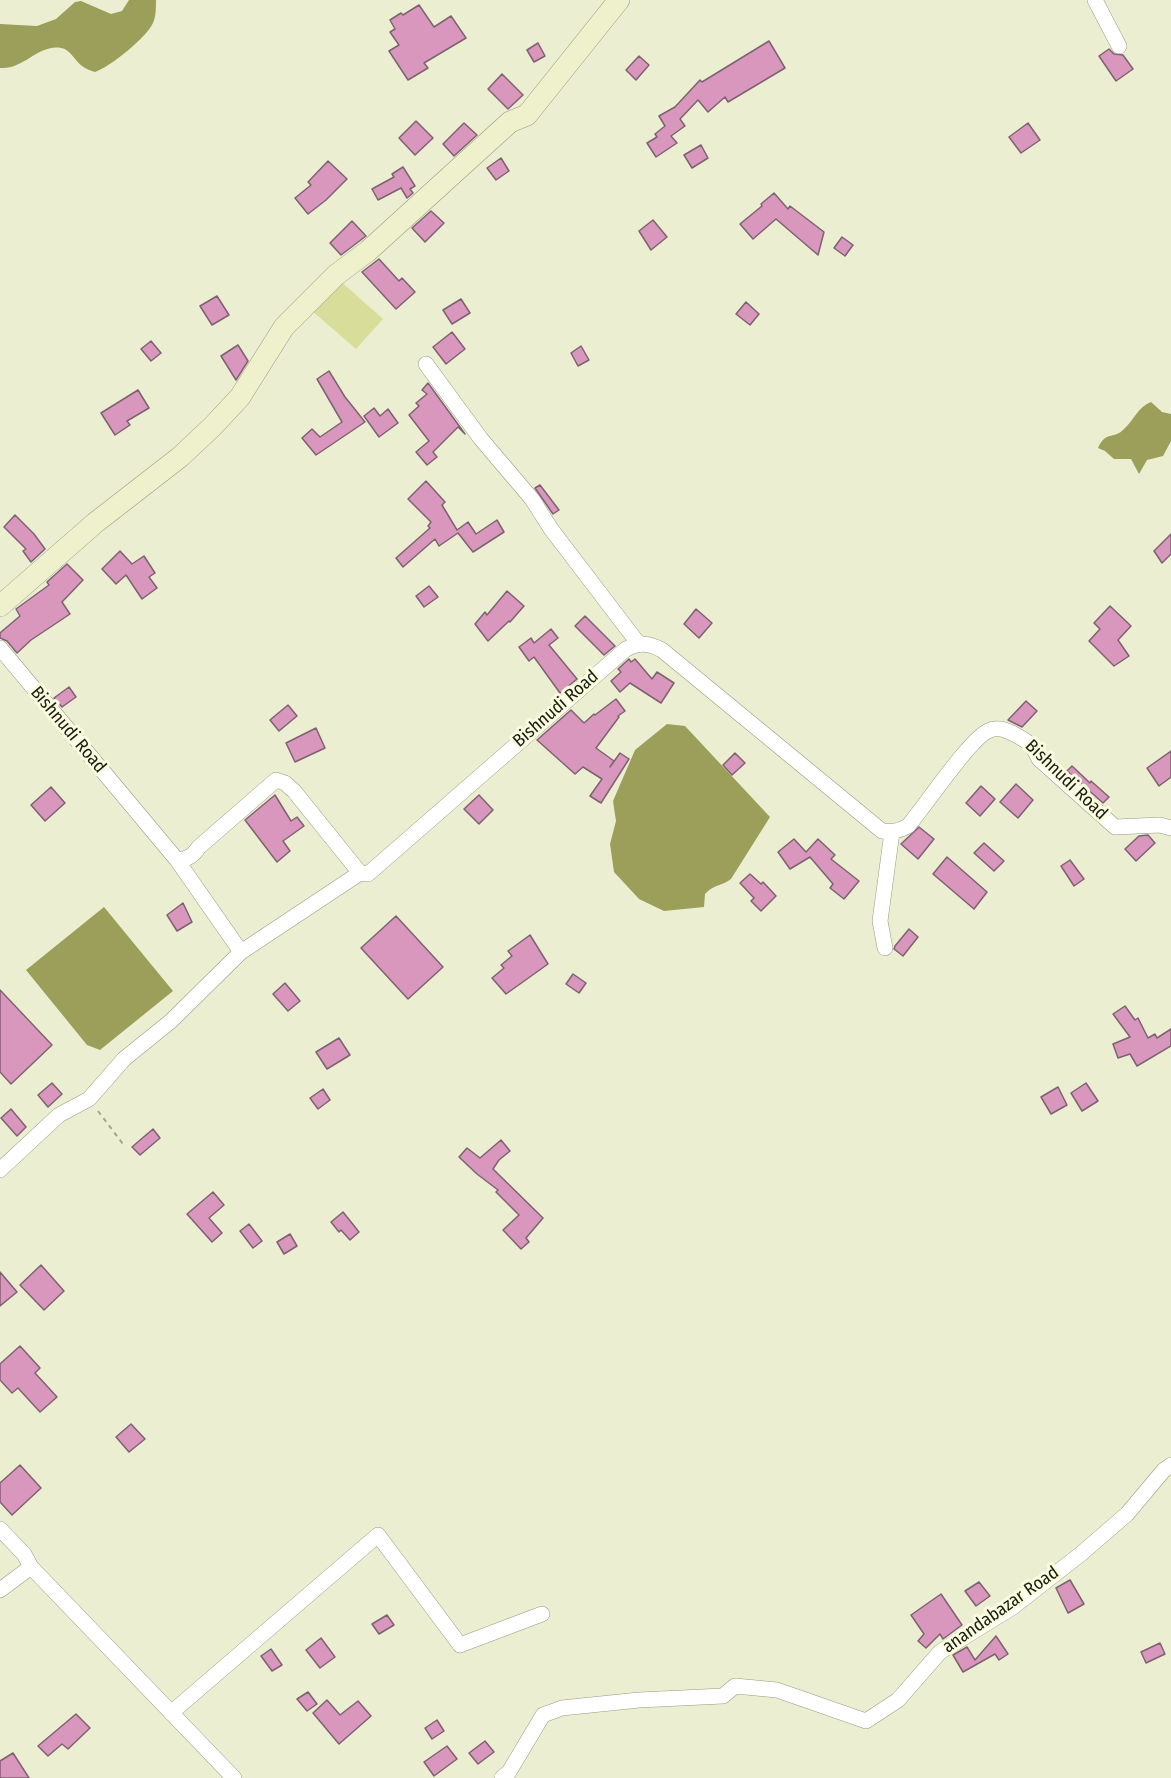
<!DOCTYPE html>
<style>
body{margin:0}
canvas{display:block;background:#eceed1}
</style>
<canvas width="1171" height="1778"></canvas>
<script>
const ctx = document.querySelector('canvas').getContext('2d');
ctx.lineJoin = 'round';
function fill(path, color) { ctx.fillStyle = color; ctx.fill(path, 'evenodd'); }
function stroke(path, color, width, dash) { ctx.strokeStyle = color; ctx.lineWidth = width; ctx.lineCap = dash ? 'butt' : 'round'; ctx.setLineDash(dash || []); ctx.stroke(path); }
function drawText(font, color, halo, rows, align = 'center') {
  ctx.font = font + ' "Fira Sans Condensed",sans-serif'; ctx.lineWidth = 6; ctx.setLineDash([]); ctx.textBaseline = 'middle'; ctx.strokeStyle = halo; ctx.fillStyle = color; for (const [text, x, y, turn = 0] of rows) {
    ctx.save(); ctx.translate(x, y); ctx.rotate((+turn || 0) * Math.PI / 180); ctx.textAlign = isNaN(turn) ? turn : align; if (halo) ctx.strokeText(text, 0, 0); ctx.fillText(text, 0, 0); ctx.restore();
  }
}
fill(new Path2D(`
 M 338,279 L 383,319 L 356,349 L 311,310 Z`), '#d8dd99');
fill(new Path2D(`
 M 129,0 L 156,0 C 156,7 156,17 153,23 C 146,38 110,67 95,72 C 91,71 86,69 82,66 C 75,61 70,49 61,48 C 38,44 24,70 0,68 L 0,24 L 37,26 L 56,19 L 75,2 L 81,1 L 111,14 L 122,11 Z
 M 1151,402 L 1162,412 L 1171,414 L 1171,441 L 1163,456 L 1147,460 L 1139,474 L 1131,459 L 1114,459 L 1105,451 L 1098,448 C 1106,430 1114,440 1124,429 C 1134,420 1138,407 1151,402 Z
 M 667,724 L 685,726 L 770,817 L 731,879 C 722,886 714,884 705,894 L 704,907 L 664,911 L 639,899 L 614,872 L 610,844 L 616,821 L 613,801 L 635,750 Z
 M 104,907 L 173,991 L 100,1050 L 87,1045 L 26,970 Z`), '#9b9f5a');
const building = new Path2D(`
 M 419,5 L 434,27 L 451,16 L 466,38 L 424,63 L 428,68 L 408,80 L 389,51 L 399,45 L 390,32 L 395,29 L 390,20 L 401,13 L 403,15 Z
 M 769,41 L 785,68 L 728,102 L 725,97 L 708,112 L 698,100 L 680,119 L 685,126 L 671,136 L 677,143 L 656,157 L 647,143 L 657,137 L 655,134 L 665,126 L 659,116 L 675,107 L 700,80 L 702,82 Z
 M 538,43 L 545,56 L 534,62 L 527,50 Z
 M 1109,49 L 1114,54 L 1123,55 L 1133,69 L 1116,81 L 1099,56 Z
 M 639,56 L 649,65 L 636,80 L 626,70 Z
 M 502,74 L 523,95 L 508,109 L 488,89 Z
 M 416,121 L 433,138 L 415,155 L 399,138 Z
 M 464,123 L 477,135 L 454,156 L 443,144 Z
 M 1028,123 L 1040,140 L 1021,153 L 1009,137 Z
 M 701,145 L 708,158 L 692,168 L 684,155 Z
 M 501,158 L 509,171 L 496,180 L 487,168 Z
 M 328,161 L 347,179 L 326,200 L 308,214 L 295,198 L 311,185 L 308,182 Z
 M 403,167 L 415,186 L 410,189 L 413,193 L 407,198 L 401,188 L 378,200 L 372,189 L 394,177 L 392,174 Z
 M 774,193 L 788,209 L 790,206 L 824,232 L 818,255 L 776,219 L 753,239 L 740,224 L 762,206 L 761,204 Z
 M 431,211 L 444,223 L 425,242 L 412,228 Z
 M 653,220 L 667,237 L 651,250 L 639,231 Z
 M 352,221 L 366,236 L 341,255 L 330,243 Z
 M 842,237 L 853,245 L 845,256 L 834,248 Z
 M 379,259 L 399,281 L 402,278 L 415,292 L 396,309 L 362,272 Z
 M 217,296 L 229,315 L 212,325 L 200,306 Z
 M 461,299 L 470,313 L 452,324 L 443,310 Z
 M 746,302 L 759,314 L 750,325 L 736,314 Z
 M 452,332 L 465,349 L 446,364 L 433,347 Z
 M 151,341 L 161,353 L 151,361 L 141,349 Z
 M 238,345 L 248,361 L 236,380 L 221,356 Z
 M 581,346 L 589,360 L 578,366 L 571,353 Z
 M 329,371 L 345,397 L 365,422 L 316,455 L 302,438 L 312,429 L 320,437 L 342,422 L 317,379 Z
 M 428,383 L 465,434 L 458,427 L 433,452 L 437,457 L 427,465 L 416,452 L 429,441 L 409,415 L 419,406 L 416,403 L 427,394 L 422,390 Z
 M 138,390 L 149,408 L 127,421 L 130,425 L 115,435 L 101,413 Z
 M 374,408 L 380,416 L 388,409 L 398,423 L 379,437 L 364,416 Z
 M 426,481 L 445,502 L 442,505 L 457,530 L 468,522 L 476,534 L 497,520 L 504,532 L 473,552 L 458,533 L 439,546 L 435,539 L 403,567 L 396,558 L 430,528 L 428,526 L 431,522 L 408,499 Z
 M 540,485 L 559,510 L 553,514 L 535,488 Z
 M 15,515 L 34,534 L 45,549 L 31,562 L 23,551 L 26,549 L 4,527 Z
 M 1171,534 L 1171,554 L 1162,563 L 1154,551 Z
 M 120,551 L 132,564 L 144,556 L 155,573 L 149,577 L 157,588 L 142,599 L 126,575 L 116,584 L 102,569 Z
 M 67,564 L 83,580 L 62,602 L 70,614 L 31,640 L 17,653 L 7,641 L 0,638 L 0,633 L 20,616 L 16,609 L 49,585 L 47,582 Z
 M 429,586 L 438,597 L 424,607 L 416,596 Z
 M 507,591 L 524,606 L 510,622 L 509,621 L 488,641 L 475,624 L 485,612 L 487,615 Z
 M 1110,606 L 1131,626 L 1118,640 L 1129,656 L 1114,666 L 1089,641 L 1100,629 L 1094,623 Z
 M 696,609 L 712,623 L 699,638 L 684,624 Z
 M 585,616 L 615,646 L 604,655 L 575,626 Z
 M 551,629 L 558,638 L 549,645 L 577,679 L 560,693 L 534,657 L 529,661 L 519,647 L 531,638 L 534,643 Z
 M 629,659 L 631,662 L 635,659 L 652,679 L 657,672 L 674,683 L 661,703 L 630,683 L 620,692 L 611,681 L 621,672 L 618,669 Z
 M 69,687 L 76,697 L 62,707 L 54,698 Z
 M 616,699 L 625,711 L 618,716 L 619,717 L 596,748 L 614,761 L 610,767 L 620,753 L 629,759 L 601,803 L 590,796 L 602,779 L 583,767 L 575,774 L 537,740 L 571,710 L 584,723 L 594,714 L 595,715 Z
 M 1026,701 L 1037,711 L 1022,727 L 1008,720 Z
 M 288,705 L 297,716 L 279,731 L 270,720 Z
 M 316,728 L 325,748 L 295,762 L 286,743 Z
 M 1171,751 L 1171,777 L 1159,786 L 1147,768 Z
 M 735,753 L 745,763 L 732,775 L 723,765 Z
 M 1072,766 L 1090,783 L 1091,781 L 1109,797 L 1103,803 L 1067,771 Z
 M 1016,784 L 1033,800 L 1018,818 L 1000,802 Z
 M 981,786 L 995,799 L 980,816 L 966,803 Z
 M 51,787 L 65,803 L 45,821 L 31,805 Z
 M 275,795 L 291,821 L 297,817 L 304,826 L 283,841 L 290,851 L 277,862 L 245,820 Z
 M 479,795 L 493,810 L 479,824 L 464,809 Z
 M 919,827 L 934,839 L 918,859 L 901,844 Z
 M 1148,835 L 1155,843 L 1136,861 L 1125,849 L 1139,836 Z
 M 794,839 L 806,852 L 818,839 L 835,855 L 831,859 L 859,881 L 844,899 L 830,888 L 833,884 L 810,857 L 790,869 L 778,852 Z
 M 984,843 L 1004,861 L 994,871 L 974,853 Z
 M 947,857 L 987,892 L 974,909 L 933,874 Z
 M 1070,860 L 1084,879 L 1074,886 L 1061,866 Z
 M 750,874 L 761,884 L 763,882 L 776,896 L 761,911 L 751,901 L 754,898 L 740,883 Z
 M 183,903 L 192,922 L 177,931 L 167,915 Z
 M 396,916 L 443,967 L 408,999 L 361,948 Z
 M 909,929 L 918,937 L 903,956 L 894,949 L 895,946 Z
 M 530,935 L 548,964 L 506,994 L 492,978 L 504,968 L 501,965 L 512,956 L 508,951 Z
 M 573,974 L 586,983 L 579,993 L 566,984 Z
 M 285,983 L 300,1001 L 288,1011 L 273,994 Z
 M 0,990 L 52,1045 L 11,1084 L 0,1072 Z
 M 1125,1006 L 1135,1020 L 1138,1018 L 1148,1038 L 1155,1034 L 1157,1038 L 1171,1029 L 1171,1046 L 1137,1066 L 1130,1054 L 1118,1058 L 1113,1044 L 1130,1037 L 1113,1014 Z
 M 339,1038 L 350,1055 L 327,1069 L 316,1052 Z
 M 52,1083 L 62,1094 L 48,1107 L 38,1095 Z
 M 1086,1083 L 1098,1101 L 1082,1111 L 1071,1093 Z
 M 1058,1087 L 1067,1105 L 1051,1114 L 1041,1097 Z
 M 323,1089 L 330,1100 L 318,1109 L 310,1098 Z
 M 11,1109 L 26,1127 L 17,1136 L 1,1118 Z
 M 153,1129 L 160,1138 L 140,1155 L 132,1147 Z
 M 501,1140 L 510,1151 L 499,1160 L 493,1169 L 543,1218 L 526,1238 L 529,1242 L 521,1249 L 503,1230 L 519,1215 L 496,1192 L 498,1190 L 477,1174 L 459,1157 L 467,1148 L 480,1158 Z
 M 213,1192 L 224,1205 L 209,1218 L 222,1233 L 212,1242 L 187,1214 Z
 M 343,1212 L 359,1232 L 350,1240 L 341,1230 L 339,1232 L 331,1222 Z
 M 249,1224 L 262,1241 L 253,1248 L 240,1231 Z
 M 290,1234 L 297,1246 L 284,1254 L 277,1242 Z
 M 41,1265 L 64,1291 L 44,1310 L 20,1285 Z
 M 0,1272 L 17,1292 L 0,1306 Z
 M 20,1346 L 40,1368 L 35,1373 L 57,1397 L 40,1412 L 18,1388 L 12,1393 L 0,1380 L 0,1364 Z
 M 131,1424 L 145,1439 L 129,1452 L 116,1437 Z
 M 20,1465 L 41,1488 L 12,1515 L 0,1502 L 0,1483 Z
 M 1070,1580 L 1084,1604 L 1068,1613 L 1056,1588 Z
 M 979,1582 L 990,1596 L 976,1606 L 965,1591 Z
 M 941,1594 L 962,1625 L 943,1639 L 940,1634 L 926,1648 L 918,1641 L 924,1634 L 911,1615 Z
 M 387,1615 L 394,1625 L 379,1634 L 372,1624 Z
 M 996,1636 L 1008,1654 L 999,1660 L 995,1654 L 963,1672 L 953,1655 L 967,1647 L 975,1660 Z
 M 321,1638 L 335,1657 L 320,1668 L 306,1650 Z
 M 1160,1643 L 1165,1654 L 1146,1663 L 1141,1652 Z
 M 271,1649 L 282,1665 L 272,1671 L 261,1656 Z
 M 308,1692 L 317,1704 L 307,1711 L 297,1699 Z
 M 327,1700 L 340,1715 L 358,1701 L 371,1716 L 339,1744 L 313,1713 Z
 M 76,1714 L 90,1728 L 68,1749 L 62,1744 L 48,1756 L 38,1746 Z
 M 437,1720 L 444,1731 L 432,1739 L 425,1728 Z
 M 485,1741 L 494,1752 L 478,1764 L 469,1753 Z
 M 447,1746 L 457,1759 L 434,1776 L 424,1762 Z
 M 13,1753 L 29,1778 L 0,1778 L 0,1761 Z`);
fill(building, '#d997bd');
stroke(building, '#7d6371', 1.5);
const street = new Path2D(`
 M 1095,0 L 1119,46
 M 426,364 L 481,439 L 532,499 L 551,529 L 638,643
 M 0,648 L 177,860 C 188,859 193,856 199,847 L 276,780 L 285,783 L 294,791 L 360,873 L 368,874 L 626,649 C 640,642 648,643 662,650 L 882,831 C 893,832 899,831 908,826 C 925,806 970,739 988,731 C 997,726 1006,730 1014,734 C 1029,742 1032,744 1039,759 L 1115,827 L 1160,825 L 1171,828
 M 177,860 L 241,952
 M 885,948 L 880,921 L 892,832
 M 0,1170 L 59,1115 L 89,1099 L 124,1059 L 171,1021 L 241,952 L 360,873
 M 0,1529 L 24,1554 L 31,1567 L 234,1778
 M 0,1590 L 31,1567
 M 171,1713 L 378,1535 L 460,1645 L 542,1614
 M 502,1778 L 509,1772 L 543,1715 L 562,1708 L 639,1700 L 723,1696 L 735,1686 L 777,1690 L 866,1721 L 898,1700 L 940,1652 L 1013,1607 L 1082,1553 L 1127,1514 L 1164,1470 L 1171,1465`);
const secondary = new Path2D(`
 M 0,606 L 95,523 L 180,457 L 213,426 L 240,397 L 284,327 L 336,275 L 368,251 L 510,122 L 527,115 L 619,0`);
stroke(street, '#989b80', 16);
stroke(secondary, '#989b80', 22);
stroke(new Path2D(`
 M 98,1111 L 123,1144`), '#a3a58e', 2, [4.5, 4.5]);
stroke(street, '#fff', 15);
stroke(secondary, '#eff1cc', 21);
drawText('18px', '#1c1d12', '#f9fcdf', [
 ["Bishnudi Road",556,709,-41],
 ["Bishnudi Road",68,730,50],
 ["Bishnudi Road",1066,780,44],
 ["anandabazar Road",1001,1610,-35]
]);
</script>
